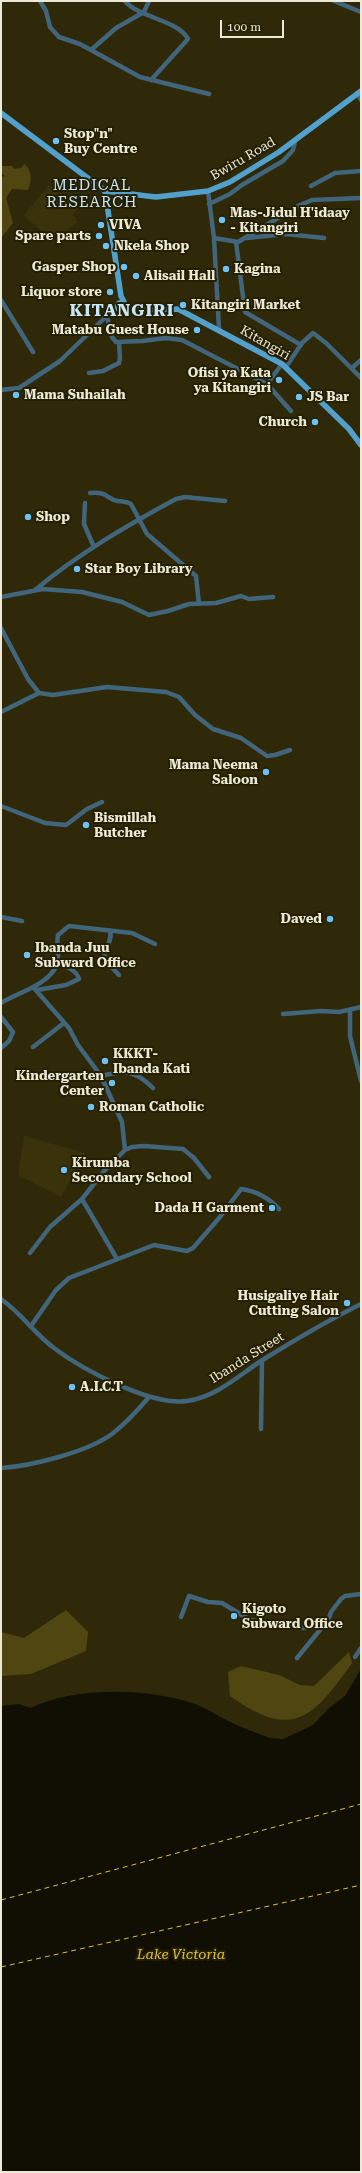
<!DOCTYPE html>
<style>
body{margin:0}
#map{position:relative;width:362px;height:2173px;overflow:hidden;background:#2f290a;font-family:"Roboto Serif",serif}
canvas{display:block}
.frame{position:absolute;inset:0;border:2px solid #ece9d7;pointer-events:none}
.scale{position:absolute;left:220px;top:20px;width:64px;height:18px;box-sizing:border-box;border:2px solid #ece9d7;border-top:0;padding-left:5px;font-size:12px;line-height:14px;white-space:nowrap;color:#ece9d7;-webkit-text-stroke:3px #251f02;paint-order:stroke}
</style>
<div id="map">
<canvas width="362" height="2173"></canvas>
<div class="frame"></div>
<div class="scale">100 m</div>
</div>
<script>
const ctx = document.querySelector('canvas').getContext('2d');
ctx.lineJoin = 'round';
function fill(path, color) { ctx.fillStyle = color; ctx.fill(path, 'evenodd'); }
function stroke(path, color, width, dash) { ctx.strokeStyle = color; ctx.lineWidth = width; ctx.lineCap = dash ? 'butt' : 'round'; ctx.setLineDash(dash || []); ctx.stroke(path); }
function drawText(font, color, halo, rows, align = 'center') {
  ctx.font = font + ' "Roboto Serif",serif'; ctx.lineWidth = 4; ctx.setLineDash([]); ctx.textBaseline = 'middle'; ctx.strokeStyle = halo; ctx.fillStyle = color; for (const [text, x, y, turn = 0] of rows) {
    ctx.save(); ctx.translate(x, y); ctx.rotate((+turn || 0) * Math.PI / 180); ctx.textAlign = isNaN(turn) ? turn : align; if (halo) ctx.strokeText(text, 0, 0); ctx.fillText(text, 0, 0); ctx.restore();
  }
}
fill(new Path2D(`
 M 49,185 L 81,206 L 72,216 L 75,217 L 78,222 L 52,241 L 24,215 Z
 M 24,1136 L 85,1153 L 61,1197 L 18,1175 Z`), '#39320a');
fill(new Path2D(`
 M 25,164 C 32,172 32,181 28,190 L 12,189 L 6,198 L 13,223 L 1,238 L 1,177 L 5,176 L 1,173 L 1,166 L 12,166 L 14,169 L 21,168 Z
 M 66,1610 L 88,1632 L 86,1651 L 31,1674 L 1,1676 L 1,1632 L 24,1638 Z
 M 349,1652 L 352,1663 C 313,1718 293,1741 230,1696 L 228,1672 L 241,1666 L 279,1675 L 300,1685 L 314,1686 Z`), '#504612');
fill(new Path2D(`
 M 361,1669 L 361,2172 L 1,2172 L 1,1706 L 19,1704 L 31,1708 C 74,1686 149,1688 195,1704 C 206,1708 217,1715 228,1721 C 241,1727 256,1733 270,1738 L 283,1739 L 313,1725 L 329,1708 L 345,1696 Z`), '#110e03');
stroke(new Path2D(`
 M 1,1900 L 361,1804
 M 1,1967 L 361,1885`), '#dac23b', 1, [5, 4]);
stroke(new Path2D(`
 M 40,1 L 46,11 L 50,27 L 59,37 L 80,44 L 140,77 L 209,94
 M 125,1 C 139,18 178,20 188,39 L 151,80
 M 334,1 L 361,12
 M 91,50 L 116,28 L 144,12 L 149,1
 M 357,93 L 361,100
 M 311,186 L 335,173 L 361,171
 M 208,191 L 214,238 L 219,329
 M 209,204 L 230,194 L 242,185 L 283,161 L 293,150 L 295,141
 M 214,238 L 238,242 L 298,206 L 312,200 L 361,198
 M 247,238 L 286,234 L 324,238
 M 236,242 L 245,312 L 301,345
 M 1,300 L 33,352
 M 107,317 L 112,337 L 116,342 L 142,341 L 166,338 L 182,340 L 267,384 L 291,411
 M 286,367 L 302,343 L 313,333 L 326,343 L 361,378
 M 352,368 L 361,360
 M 89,373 L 103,371 L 119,363 L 120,358 L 119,342
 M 267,384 L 282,364
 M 1,390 L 19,388 L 60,361 L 117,306
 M 90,493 C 108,491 106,499 118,501 C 123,502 126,501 131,504 L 147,534 L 196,576 L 199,604
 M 85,503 L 84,524 L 94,547
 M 35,590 C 78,554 126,526 176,499 L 185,497 L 225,501
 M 1,597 L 43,589 L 82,592 L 122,602 L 149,615 L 168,611 L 189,604 L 216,603 L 241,596 L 249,599 L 273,597
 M 1,628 L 28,679 L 39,693 L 53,695 L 107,687 L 166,692 L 179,697 L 195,715 L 213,729 L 241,738 L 267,756 L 275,755 L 290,750
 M 1,712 L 39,693
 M 1,806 L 45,823 L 66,825 L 87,809 L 102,802
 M 1,917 L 22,921
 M 110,931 C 113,941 104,948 104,959 L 119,975
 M 33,987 L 69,1028 L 78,1045 L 101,1076 L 122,1122 L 125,1150
 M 37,990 L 66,985 L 79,979 C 77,971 64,963 56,966
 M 1,1003 C 18,992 47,986 57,965 C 60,957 56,944 58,935 L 69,926 L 132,933 L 155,944
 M 350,1010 L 350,1036 L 361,1081
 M 283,1014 L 321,1011 L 339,1012 L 361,1007
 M 1,1017 L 13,1032 L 9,1041 L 1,1048
 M 33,1047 L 64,1023
 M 101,1076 C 125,1070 135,1070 153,1088
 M 82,1199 L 117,1259
 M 30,1253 L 50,1227 L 82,1199 L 105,1170 L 125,1150 L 132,1147 L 144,1146 L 183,1149 L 194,1158 L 209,1177
 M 1,1299 C 21,1313 35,1334 54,1348 C 83,1370 151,1406 187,1401 C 216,1397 238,1376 261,1361 C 293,1341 327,1321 361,1304
 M 31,1326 L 56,1290 L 69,1278 L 154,1245 L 187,1251 L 193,1248 L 220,1217 L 241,1189 C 256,1191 269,1198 279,1209
 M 261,1429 L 262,1361
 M 1,1468 C 32,1466 87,1452 112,1434 C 126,1423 138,1410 149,1397
 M 181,1617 L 189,1596 L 208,1602 L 222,1603 L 250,1620 L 303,1628 L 324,1625 L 328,1621 L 331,1612 L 341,1599 L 345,1596 L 361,1594
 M 355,1657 L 361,1648
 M 297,1658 L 324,1625`), '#41657b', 4.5);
stroke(new Path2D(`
 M 1,113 L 105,191 L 156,197 L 208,191 L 230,182 L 279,152 L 361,91
 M 105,191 L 121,296 L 126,306 L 131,309
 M 124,303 L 119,303 L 117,308 L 121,311 L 125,308
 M 124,310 L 178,309 L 282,364 L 349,429 L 361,445`), '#52a1cd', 5.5);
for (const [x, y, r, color] of [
 [56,141,4,"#6dc2f3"],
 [222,220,4,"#6dc2f3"],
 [101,225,4,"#6dc2f3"],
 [99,236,4,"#6dc2f3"],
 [106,246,4,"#6dc2f3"],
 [124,267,4,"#6dc2f3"],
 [226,269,4,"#6dc2f3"],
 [136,276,4,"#6dc2f3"],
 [110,292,4,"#6dc2f3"],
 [183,305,4,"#6dc2f3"],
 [197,330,4,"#6dc2f3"],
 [279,380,4,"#6dc2f3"],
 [16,395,4,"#6dc2f3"],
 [299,397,4,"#6dc2f3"],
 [315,422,4,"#6dc2f3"],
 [28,517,4,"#6dc2f3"],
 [77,569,4,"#6dc2f3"],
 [266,772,4,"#6dc2f3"],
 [86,825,4,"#6dc2f3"],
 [330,919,4,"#6dc2f3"],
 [27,955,4,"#6dc2f3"],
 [105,1061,4,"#6dc2f3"],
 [112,1083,4,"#6dc2f3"],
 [91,1107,4,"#6dc2f3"],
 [64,1170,4,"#6dc2f3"],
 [272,1208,4,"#6dc2f3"],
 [347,1303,4,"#6dc2f3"],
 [72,1387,4,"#6dc2f3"],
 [234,1616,4,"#6dc2f3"]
]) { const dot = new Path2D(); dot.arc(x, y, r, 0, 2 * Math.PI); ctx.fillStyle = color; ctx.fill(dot); stroke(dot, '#251f02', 1.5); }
drawText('bold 13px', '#ece9d7', '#251f02', [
 ["Stop\"n\"",64,134],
 ["Buy Centre",64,149],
 ["Mas-Jidul H'idaay",230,213],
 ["- Kitangiri",230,228],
 ["VIVA",109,225],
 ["Spare parts",91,236,"right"],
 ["Nkela Shop",114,246],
 ["Gasper Shop",116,267,"right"],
 ["Kagina",234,269],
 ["Alisail Hall",144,276],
 ["Liquor store",102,292,"right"],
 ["Kitangiri Market",191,305],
 ["Matabu Guest House",189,330,"right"],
 ["Ofisi ya Kata",271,373,"right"],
 ["ya Kitangiri",271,388,"right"],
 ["Mama Suhailah",24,395],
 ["JS Bar",307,397],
 ["Church",307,422,"right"],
 ["Shop",36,517],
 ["Star Boy Library",85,569],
 ["Mama Neema",258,765,"right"],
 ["Saloon",258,780,"right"],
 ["Bismillah",94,818],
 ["Butcher",94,833],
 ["Daved",322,919,"right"],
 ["Ibanda Juu",35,948],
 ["Subward Office",35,963],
 ["KKKT-",113,1054],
 ["Ibanda Kati",113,1069],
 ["Kindergarten",104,1076,"right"],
 ["Center",104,1091,"right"],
 ["Roman Catholic",99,1107],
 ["Kirumba",72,1163],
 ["Secondary School",72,1178],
 ["Dada H Garment",264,1208,"right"],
 ["Husigaliye Hair",339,1296,"right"],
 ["Cutting Salon",339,1311,"right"],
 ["A.I.C.T",80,1387],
 ["Kigoto",242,1609],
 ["Subward Office",242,1624]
], 'left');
drawText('13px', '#ece9d7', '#251f02', [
 ["Bwiru Road",243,159,-30],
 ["Kitangiri",265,343,30],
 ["Ibanda Street",247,1358,-32]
]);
drawText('italic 14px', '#dac23b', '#251f02', [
 ["Lake Victoria",181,1955]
]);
ctx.letterSpacing = '1px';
drawText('15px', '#c8e6f8', '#251f02', [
 ["MEDICAL",92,186],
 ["RESEARCH",92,203]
]);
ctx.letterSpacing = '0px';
ctx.letterSpacing = '1px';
drawText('bold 17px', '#c8e6f8', '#251f02', [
 ["KITANGIRI",122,311]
]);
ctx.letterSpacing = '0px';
</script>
